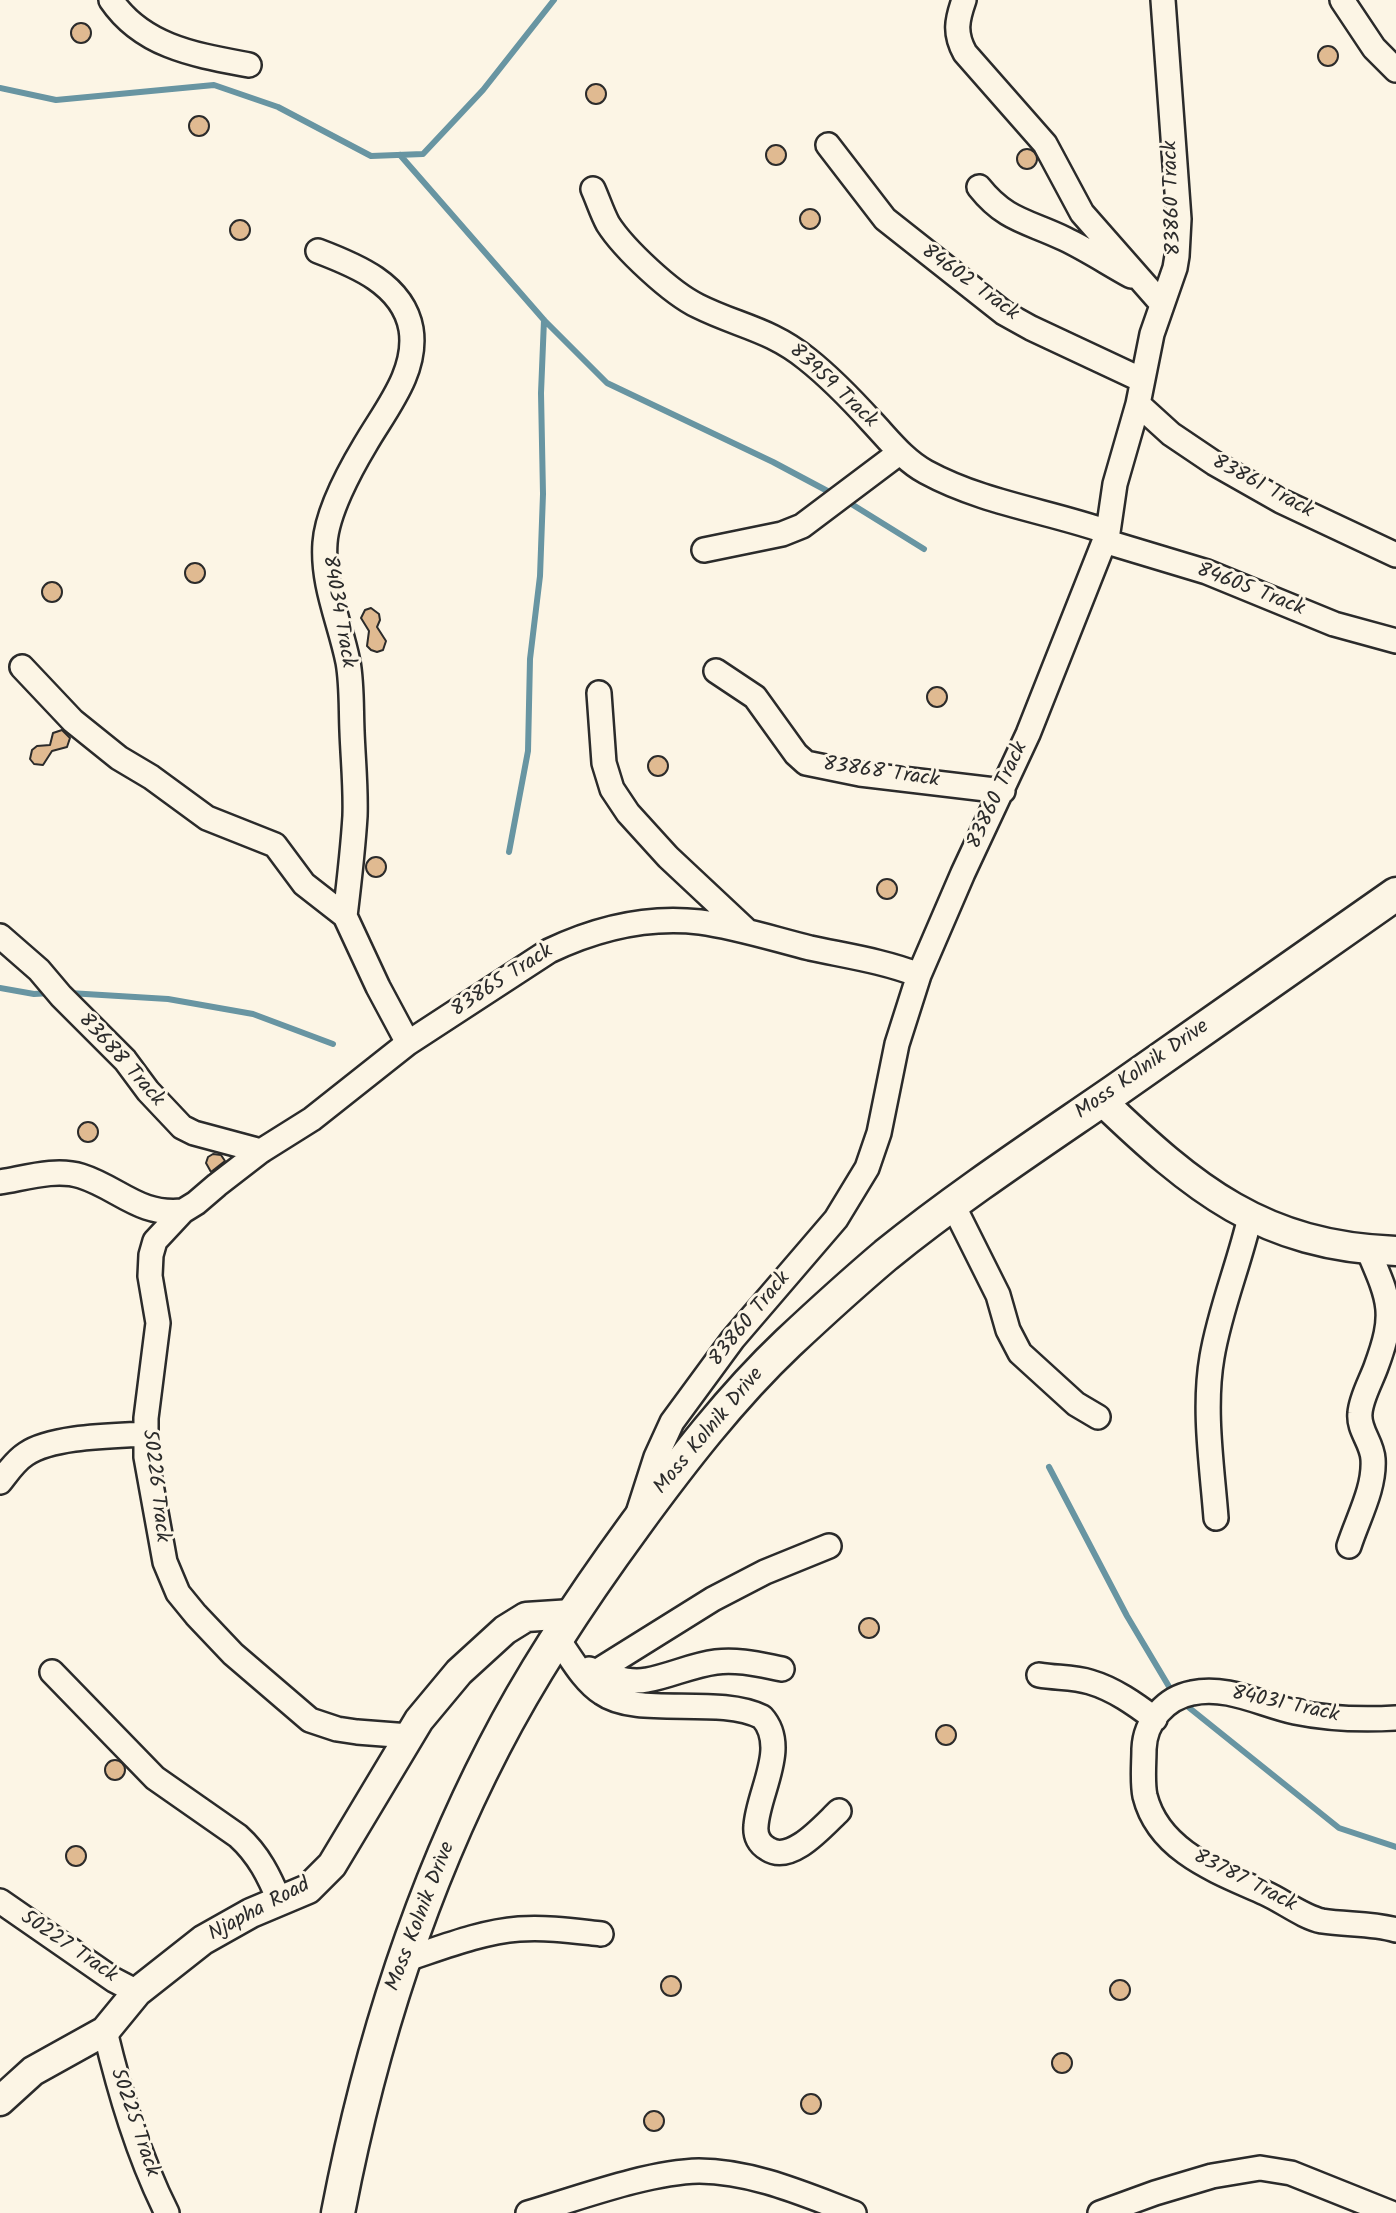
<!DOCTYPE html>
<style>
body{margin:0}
canvas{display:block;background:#fcf5e5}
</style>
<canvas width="1396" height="2213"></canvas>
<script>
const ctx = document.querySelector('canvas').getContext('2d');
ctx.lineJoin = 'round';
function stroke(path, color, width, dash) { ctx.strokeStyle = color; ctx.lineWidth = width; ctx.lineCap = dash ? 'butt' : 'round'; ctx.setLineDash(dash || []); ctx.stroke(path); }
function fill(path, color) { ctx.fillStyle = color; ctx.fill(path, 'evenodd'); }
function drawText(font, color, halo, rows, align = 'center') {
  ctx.font = font + ' Kalam,sans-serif'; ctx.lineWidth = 6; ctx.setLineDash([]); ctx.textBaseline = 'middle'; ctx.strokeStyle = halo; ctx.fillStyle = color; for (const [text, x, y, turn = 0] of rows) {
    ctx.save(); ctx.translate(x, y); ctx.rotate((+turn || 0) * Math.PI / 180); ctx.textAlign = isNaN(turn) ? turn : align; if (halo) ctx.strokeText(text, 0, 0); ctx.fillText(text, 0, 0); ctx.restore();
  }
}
stroke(new Path2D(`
 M 0,88 L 56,100 L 214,85 L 278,107 L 371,156 L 423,154 L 483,90 L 554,0
 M 400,155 L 544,320 L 607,383 L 773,462 L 835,495
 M 845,500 L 924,549
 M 509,852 L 528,751 L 530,659 L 540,576 L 543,494 L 541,393 L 544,320
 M 0,988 L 34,994 L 51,993
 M 69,993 L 168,999 L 253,1014 L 333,1044
 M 1049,1467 L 1127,1616 L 1174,1695
 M 1182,1702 L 1339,1828 L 1396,1847`), '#6895a2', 6);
const building = new Path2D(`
 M71 33a10 10 0 1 1 20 0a10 10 0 1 1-20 0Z
 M1318 56a10 10 0 1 1 20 0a10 10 0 1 1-20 0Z
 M586 94a10 10 0 1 1 20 0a10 10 0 1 1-20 0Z
 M189 126a10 10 0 1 1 20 0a10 10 0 1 1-20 0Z
 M766 155a10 10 0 1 1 20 0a10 10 0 1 1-20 0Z
 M1017 159a10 10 0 1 1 20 0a10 10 0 1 1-20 0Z
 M800 219a10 10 0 1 1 20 0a10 10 0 1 1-20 0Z
 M230 230a10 10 0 1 1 20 0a10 10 0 1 1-20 0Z
 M185 573a10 10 0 1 1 20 0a10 10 0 1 1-20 0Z
 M42 592a10 10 0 1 1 20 0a10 10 0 1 1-20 0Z
 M 371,608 L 379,614 L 380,620 L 377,627 L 386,641 L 383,650 L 377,652 L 371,650 L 367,646 L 369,631 L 361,618 L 365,610 Z
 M927 697a10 10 0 1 1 20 0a10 10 0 1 1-20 0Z
 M 62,730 L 70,738 L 67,747 L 52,751 L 43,765 L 34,764 L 30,759 L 32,750 L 37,746 L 50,745 L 53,733 Z
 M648 766a10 10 0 1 1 20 0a10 10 0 1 1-20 0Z
 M366 867a10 10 0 1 1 20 0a10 10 0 1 1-20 0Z
 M877 889a10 10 0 1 1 20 0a10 10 0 1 1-20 0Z
 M78 1132a10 10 0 1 1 20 0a10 10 0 1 1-20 0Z
 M 213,1154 L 221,1155 L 225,1161 L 211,1172 L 206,1163 L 208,1157 Z
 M859 1628a10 10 0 1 1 20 0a10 10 0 1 1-20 0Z
 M936 1735a10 10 0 1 1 20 0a10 10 0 1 1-20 0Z
 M105 1770a10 10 0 1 1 20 0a10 10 0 1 1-20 0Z
 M66 1856a10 10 0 1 1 20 0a10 10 0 1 1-20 0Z
 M661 1986a10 10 0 1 1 20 0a10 10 0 1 1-20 0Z
 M1110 1990a10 10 0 1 1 20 0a10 10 0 1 1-20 0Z
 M1052 2063a10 10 0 1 1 20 0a10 10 0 1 1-20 0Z
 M801 2104a10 10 0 1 1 20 0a10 10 0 1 1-20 0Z
 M644 2121a10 10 0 1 1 20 0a10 10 0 1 1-20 0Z`);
fill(building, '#e0ba91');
stroke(building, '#2b2b2b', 2);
const minor = new Path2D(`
 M 111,0 C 143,47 196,55 249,65
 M 964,0 C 957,20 954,33 965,53 L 1045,144 L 1082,213 L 1162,304
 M 1342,0 L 1374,48 L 1396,70
 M 828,145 L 885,219 L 1004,313 L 1031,328 L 1142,380
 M 979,187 C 1006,221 1028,221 1065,239 C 1088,250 1109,264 1131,276
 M 593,189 C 598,200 602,213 608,224 C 624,249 671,293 698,306 C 738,326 770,329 807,359 C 831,378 852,400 872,422 C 889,440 904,460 926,472 C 983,503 1048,511 1108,532
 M 318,251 C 355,265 403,284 411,329 C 418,372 385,410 365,445 C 350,470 327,513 325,543 C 322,585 340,622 348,662 C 352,684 351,708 352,731 C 353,759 356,788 355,816 C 353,849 349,883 345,916
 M 1138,404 L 1171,434 L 1214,463 L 1281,501 L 1396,555
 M 1104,541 L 1207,572 L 1334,624 L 1396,641
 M 704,550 L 782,534 L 802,526 L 899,453
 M 22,667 L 73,721 L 119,758 L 151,777 L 207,818 L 275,845 L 304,884 L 345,916 L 378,987 L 408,1043
 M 716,671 L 755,697 L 796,754 L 806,763 L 860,774 L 1003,791
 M 599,693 L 604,763 L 612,789 L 628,813 L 668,857 L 747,931
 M 0,936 L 39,970 L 61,996 L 125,1060 L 148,1091 L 182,1127 L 194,1133 L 261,1151
 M 0,1182 C 25,1178 56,1168 81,1176 C 119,1188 139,1216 183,1211
 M 953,1205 L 998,1295 L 1008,1330 L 1020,1353 L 1076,1404 L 1098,1417
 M 0,1482 C 8,1472 15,1461 26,1454 C 53,1436 114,1436 146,1434
 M 639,1510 L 656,1457 L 672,1422 L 733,1339 L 836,1219 L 867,1168 L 879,1133 L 897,1044 L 919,975 L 963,873 L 1028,734 L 1108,532 L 1115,484 L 1138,404 L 1152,334 L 1175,268 L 1177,256 L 1179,219 L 1163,0
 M 1216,1518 C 1212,1466 1203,1409 1212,1357 C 1220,1309 1239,1265 1250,1217
 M 1349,1546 C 1358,1518 1375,1488 1373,1459 C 1372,1442 1358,1430 1360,1413 C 1361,1398 1371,1381 1376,1367 C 1396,1313 1390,1301 1368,1250
 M 557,1638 C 570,1656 583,1681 602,1693 C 637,1718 718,1695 762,1717 C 789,1747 758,1792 756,1826 C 755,1836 759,1844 768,1849 C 791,1864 823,1826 839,1811
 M 589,1669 C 606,1676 628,1684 647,1680 C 670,1676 692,1665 716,1662 C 738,1659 761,1665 782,1669
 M 52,1672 L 155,1778 L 238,1836 C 259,1855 269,1876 280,1902
 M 596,1672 L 713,1599 L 765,1572 L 829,1546
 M 1039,1675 C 1056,1678 1074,1677 1090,1682 C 1114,1689 1135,1704 1155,1719
 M 1396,1718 C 1362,1720 1329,1719 1295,1712 C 1262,1705 1227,1685 1192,1693 C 1166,1698 1145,1721 1144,1749 C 1144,1763 1142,1782 1145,1796 C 1159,1852 1219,1872 1265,1893 C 1283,1901 1303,1917 1322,1921 C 1347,1925 1372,1923 1396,1930
 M 409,1736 L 357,1732 L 337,1729 L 310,1720 L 233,1654 L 196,1615 L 178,1593 L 165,1562 L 146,1457 L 146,1418 L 158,1323 L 150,1276 L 151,1255 L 155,1241 L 183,1211 L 196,1203 L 217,1185 L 261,1151 L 312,1119 L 408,1043 L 549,951 C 595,929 648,916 700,922 C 737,927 774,939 810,948 C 847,956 883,961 919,975
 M 0,1901 L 114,1980 L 137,1992
 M 404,1960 C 441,1948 480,1932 519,1929 C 547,1927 574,1931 601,1934
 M 105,2031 C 120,2093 138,2155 167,2213
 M 528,2213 C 579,2198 648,2172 699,2171 C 752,2171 806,2195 854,2213
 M 1100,2213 L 1155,2193 L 1212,2176 L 1260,2168 L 1291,2173 L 1391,2213`);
const tertiary = new Path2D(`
 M 1101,1100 C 1194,1189 1262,1246 1396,1251
 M 0,2101 L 33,2071 L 105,2031 L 137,1992 L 203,1940 L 251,1913 L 308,1889 L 332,1865 L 419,1720 L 459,1672 L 505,1630 L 526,1617 L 572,1614`);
const secondary = new Path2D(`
 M 338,2213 C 369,2051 418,1894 494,1747 C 534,1669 583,1596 635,1525 C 681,1462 731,1397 788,1343 C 820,1313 853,1283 886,1255 C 959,1196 1038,1144 1115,1091 C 1209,1025 1302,960 1396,894`);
stroke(minor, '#2b2b2b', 28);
stroke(tertiary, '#2b2b2b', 33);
stroke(secondary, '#2b2b2b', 37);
stroke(minor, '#fcf5e5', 23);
stroke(tertiary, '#fcf5e5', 28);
stroke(secondary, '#fcf5e5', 32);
drawText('21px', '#2b2b2b', '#fcf5e5', [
 ["83860 Track",1174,198,-92],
 ["84602 Track",969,284,36],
 ["83959 Track",832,387,43],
 ["83861 Track",1262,488,28],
 ["84605 Track",1250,591,21],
 ["84034 Track",337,612,80],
 ["83868 Track",881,774,8],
 ["83860 Track",999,796,-65],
 ["83865 Track",503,982,-33],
 ["83688 Track",120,1061,48],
 ["Moss Kolnik Drive",1143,1071,-35],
 ["83860 Track",751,1320,-51],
 ["Moss Kolnik Drive",710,1432,-50],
 ["50226 Track",154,1486,83],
 ["84031 Track",1285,1706,12],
 ["83787 Track",1244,1882,27],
 ["Njapha Road",260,1911,-28],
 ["Moss Kolnik Drive",422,1917,-69],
 ["50227 Track",68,1948,34],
 ["50225 Track",133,2123,71]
]);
</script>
